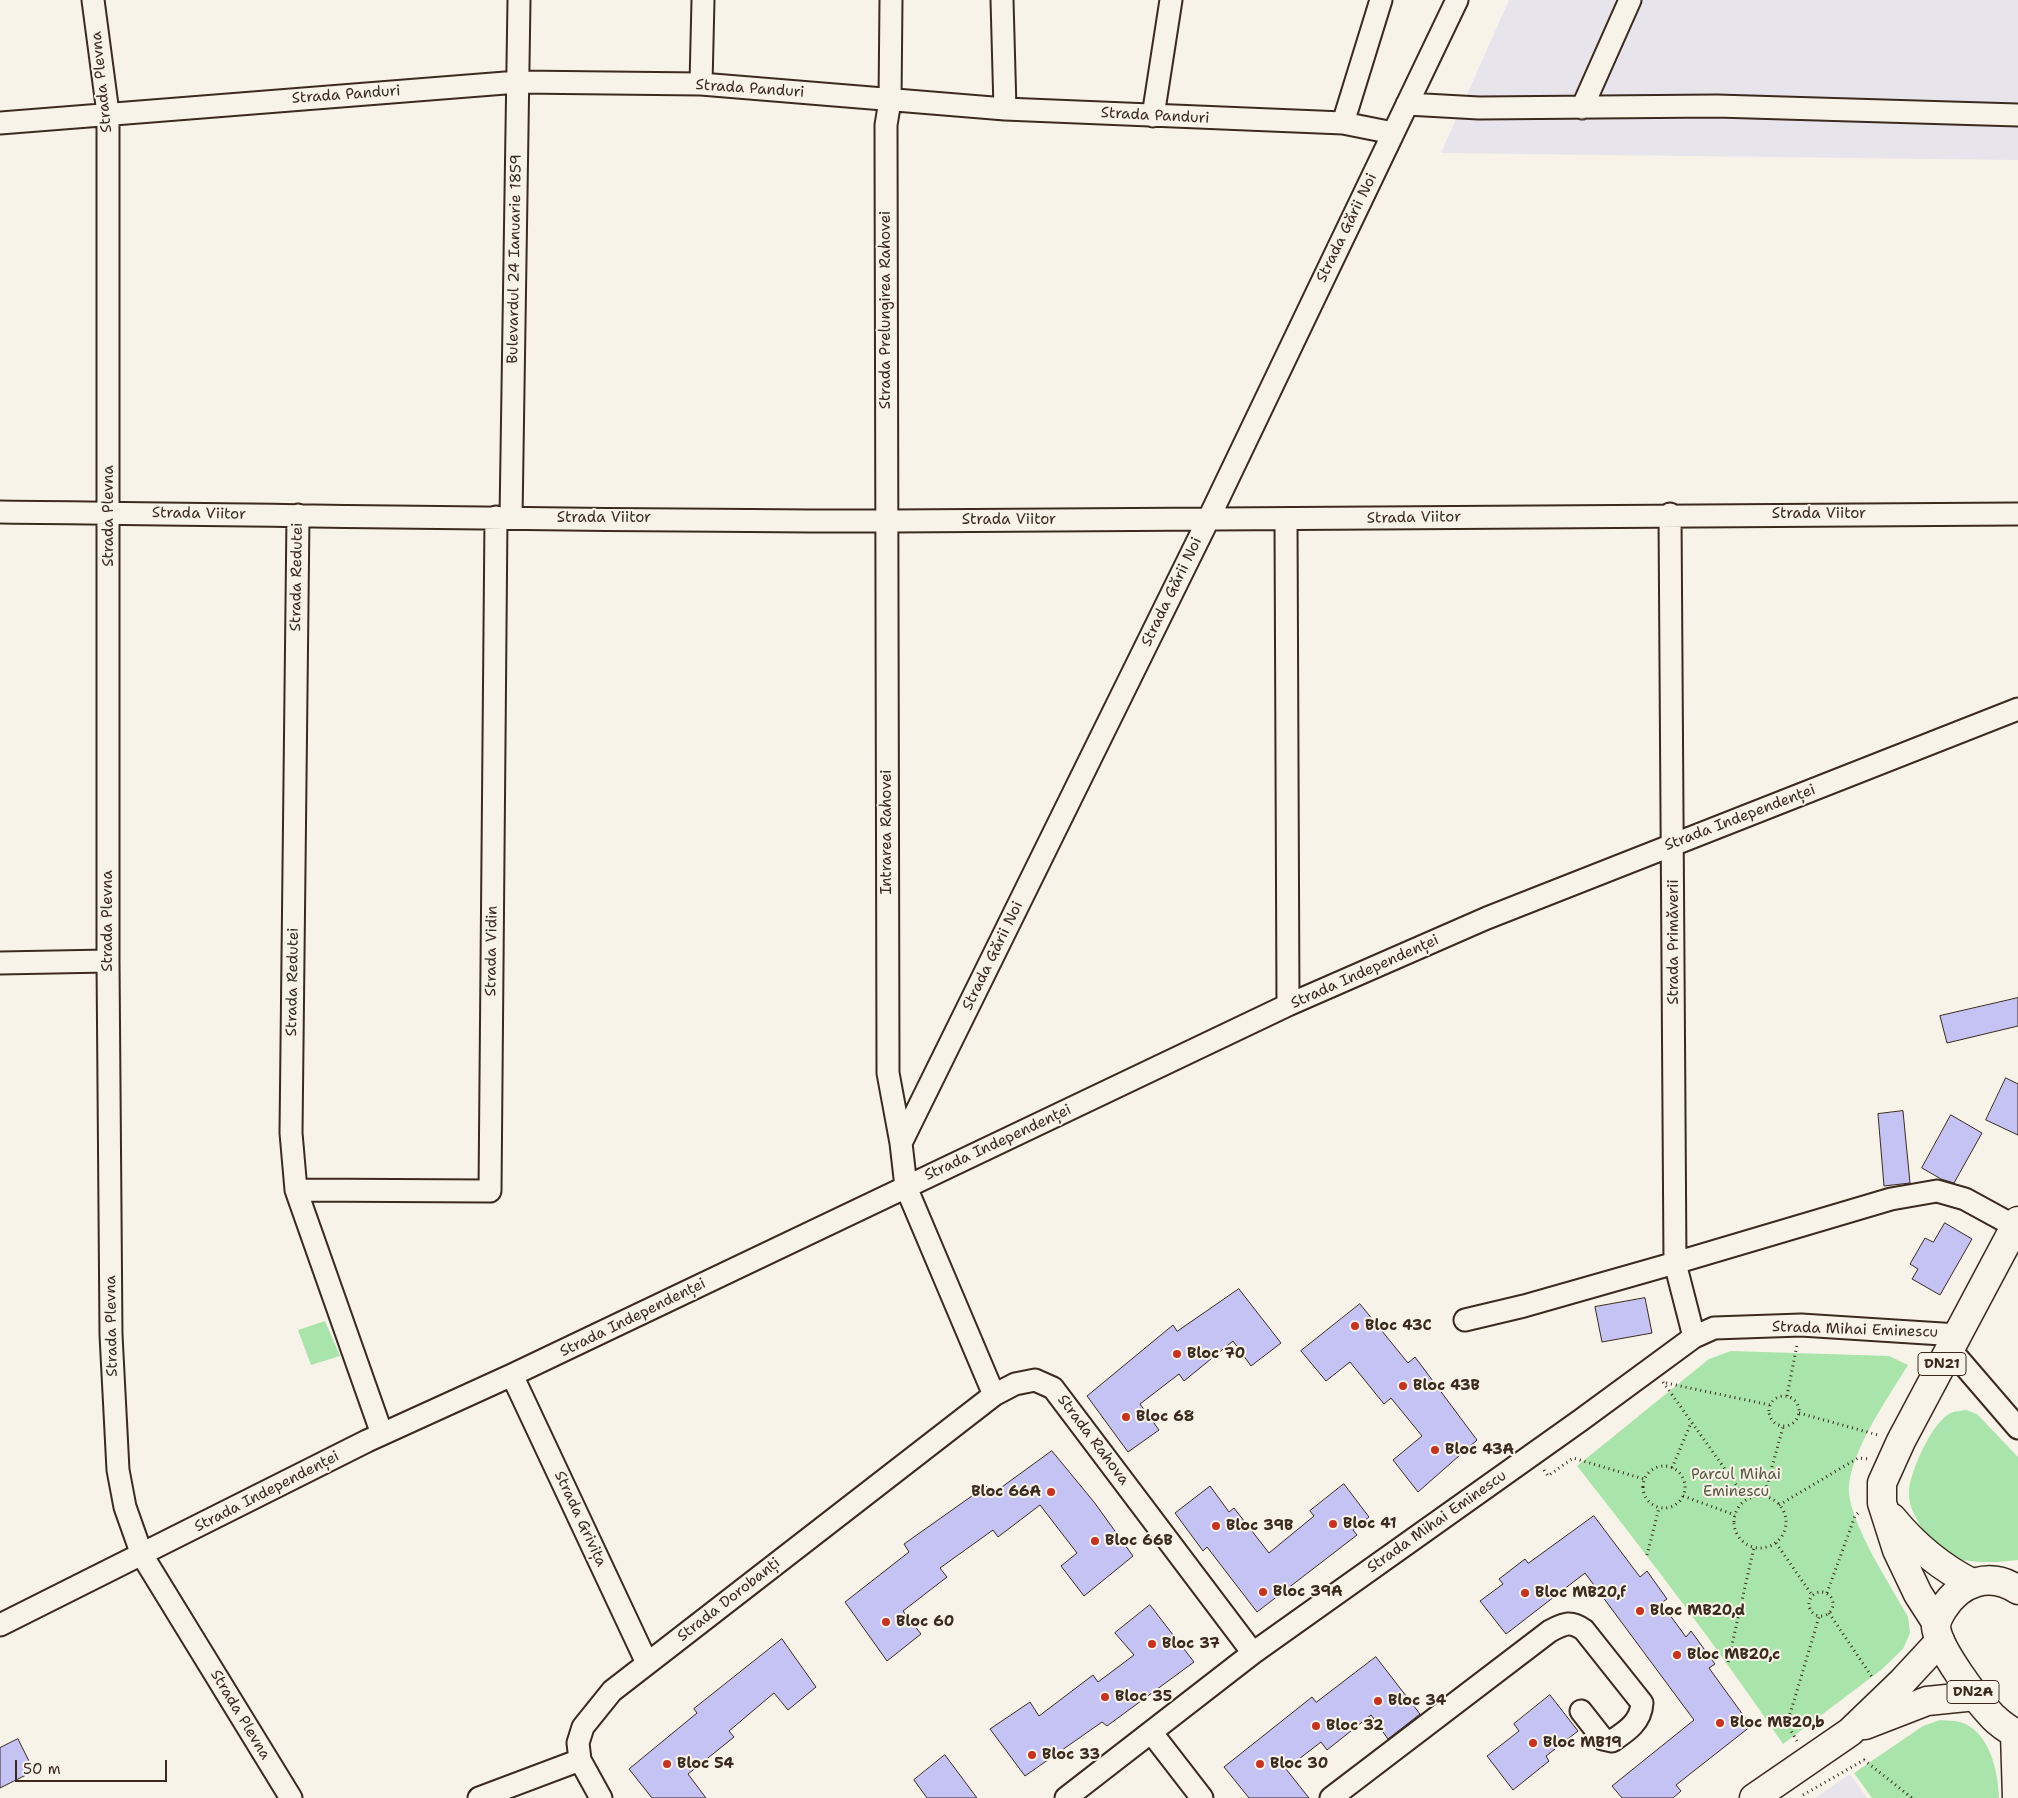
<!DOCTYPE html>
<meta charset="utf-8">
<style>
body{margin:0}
#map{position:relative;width:2018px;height:1798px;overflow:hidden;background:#f7f3e8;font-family:"Shantell Sans",sans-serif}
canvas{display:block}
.scale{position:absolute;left:15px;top:1760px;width:152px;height:22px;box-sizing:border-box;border:2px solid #3b2a1e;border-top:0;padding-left:6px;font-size:15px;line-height:18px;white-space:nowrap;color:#3b2a1e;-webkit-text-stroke:4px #f7f3e8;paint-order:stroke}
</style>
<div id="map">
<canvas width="2018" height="1798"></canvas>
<div class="scale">50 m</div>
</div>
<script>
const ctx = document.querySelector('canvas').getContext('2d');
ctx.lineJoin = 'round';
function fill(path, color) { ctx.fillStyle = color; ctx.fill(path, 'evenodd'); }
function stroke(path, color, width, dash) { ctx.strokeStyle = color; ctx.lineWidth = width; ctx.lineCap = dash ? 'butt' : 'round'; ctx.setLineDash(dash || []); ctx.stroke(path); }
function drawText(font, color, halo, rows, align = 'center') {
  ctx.font = font + ' "Shantell Sans",sans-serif'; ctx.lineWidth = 4; ctx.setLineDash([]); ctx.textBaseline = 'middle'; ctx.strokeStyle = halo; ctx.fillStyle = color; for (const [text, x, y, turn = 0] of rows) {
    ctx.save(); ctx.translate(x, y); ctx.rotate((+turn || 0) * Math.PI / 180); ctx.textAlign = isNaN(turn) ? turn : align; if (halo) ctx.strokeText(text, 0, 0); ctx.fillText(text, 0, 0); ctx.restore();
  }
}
fill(new Path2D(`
 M 1509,0 L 2018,0 L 2018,160 L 1441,153 Z
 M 1850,1774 L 1867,1798 L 1815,1798 Z`), '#e8e4ec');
fill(new Path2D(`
 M 325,1321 L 340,1356 L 311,1365 L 298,1330 Z
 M 1731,1351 L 1889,1356 L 1908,1365 C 1889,1396 1847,1456 1849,1493 C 1852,1527 1891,1586 1908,1617 L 1910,1633 L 1903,1649 L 1881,1670 L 1783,1744 C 1718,1648 1648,1556 1577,1466 L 1709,1359 Z
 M 1966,1410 L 1977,1414 L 2018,1457 L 2018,1560 C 1994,1563 1965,1564 1943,1554 C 1934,1549 1925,1536 1921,1527 C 1915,1516 1908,1505 1909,1492 C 1909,1473 1933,1420 1951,1413 C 1955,1411 1961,1411 1966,1410 Z
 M 1940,1720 C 1946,1721 1954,1720 1960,1722 C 1990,1731 1998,1771 1999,1798 L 1872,1798 L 1854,1773 L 1923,1726 Z`), '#a9e4aa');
const building = new Path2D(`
 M 2018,998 L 2018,1026 L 1947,1043 L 1940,1016 Z
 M 2006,1078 L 2018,1084 L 2018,1135 L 1986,1120 Z
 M 1903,1111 L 1910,1183 L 1884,1186 L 1878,1114 Z
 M 1951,1115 L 1982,1133 L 1954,1183 L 1941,1179 L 1922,1168 Z
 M 1945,1223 L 1972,1239 L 1940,1295 L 1912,1279 L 1918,1269 L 1910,1264 L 1925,1238 L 1933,1242 Z
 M 1239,1289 L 1281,1343 L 1251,1366 L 1233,1341 L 1184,1381 L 1179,1374 L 1140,1404 L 1159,1430 L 1128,1452 L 1087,1396 L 1173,1325 L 1177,1331 Z
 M 1645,1298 L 1652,1333 L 1602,1342 L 1595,1307 Z
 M 1360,1304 L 1408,1363 L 1415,1357 L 1477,1440 L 1418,1492 L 1393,1460 L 1422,1436 L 1391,1398 L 1384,1404 L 1350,1362 L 1326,1381 L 1301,1351 Z
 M 1052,1451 L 1094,1502 L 1133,1556 L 1084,1596 L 1061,1566 L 1077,1553 L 1040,1505 L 998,1537 L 993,1530 L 940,1568 L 947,1577 L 903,1611 L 921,1634 L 887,1661 L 845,1602 L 909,1552 L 904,1544 L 986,1486 L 993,1493 Z
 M 1344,1484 L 1369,1517 L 1353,1530 L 1357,1535 L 1257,1612 L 1207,1547 L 1203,1551 L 1175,1513 L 1210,1486 L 1229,1512 L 1234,1508 L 1269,1553 L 1314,1516 L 1310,1511 Z
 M 1594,1516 L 1640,1577 L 1647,1571 L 1667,1599 L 1661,1603 L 1686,1637 L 1691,1631 L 1715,1664 L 1709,1668 L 1751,1726 L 1676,1785 L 1681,1791 L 1673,1798 L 1622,1798 L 1612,1786 L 1694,1720 L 1585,1573 L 1506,1634 L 1480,1601 L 1503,1584 L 1499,1579 L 1525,1559 L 1528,1563 Z
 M 1150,1605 L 1194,1662 L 1107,1726 L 1102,1722 L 1025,1776 L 990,1729 L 1030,1702 L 1039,1716 L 1093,1675 L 1098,1682 L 1134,1655 L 1115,1633 Z
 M 782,1639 L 816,1687 L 788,1710 L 774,1693 L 729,1731 L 734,1737 L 688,1774 L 706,1798 L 652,1798 L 629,1769 L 697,1713 L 694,1709 Z
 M 1376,1657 L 1420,1714 L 1388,1739 L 1371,1715 L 1327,1750 L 1321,1742 L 1286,1769 L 1309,1798 L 1249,1798 L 1224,1767 L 1312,1697 L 1316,1702 Z
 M 1550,1695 L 1578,1731 L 1546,1756 L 1549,1761 L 1513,1790 L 1487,1756 L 1519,1731 L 1514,1724 Z
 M 18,1739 L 34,1771 L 0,1788 L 0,1748 Z
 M 945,1755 L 977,1798 L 927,1798 L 914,1780 Z`);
fill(building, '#c5c2f4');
stroke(building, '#3b2a1e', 1);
const minor = new Path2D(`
 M 93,0 L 108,113 L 108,961 L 111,1335 L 118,1470 L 125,1507 L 142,1555 L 291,1798
 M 891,0 L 890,101 L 886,125 L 888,1073 L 901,1143
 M 1002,0 L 1005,109
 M 701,84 L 703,0
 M 1407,104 L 1479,108 L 1717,106 L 2018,115
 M 1582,108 L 1630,0
 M 1153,116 L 1171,0
 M 0,123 L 518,82 L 701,84 L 1005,109 L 1343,123 L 1393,133
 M 1343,123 L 1381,0
 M 0,512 C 297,515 595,521 892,521 C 1268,520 1643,514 2018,514
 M 1670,514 L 1675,1263 L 1694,1337
 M 298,515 L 291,1133 L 296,1190 L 382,1434
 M 511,518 L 519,0
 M 1286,519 L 1288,1005
 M 0,963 L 108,961
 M 296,1190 L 490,1191 L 496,517
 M 1465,1320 L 1524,1306 L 1675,1263 L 1891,1199 L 1937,1191 L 1965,1199 L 2018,1228
 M 1950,1349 L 2018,1428
 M 512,1375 L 647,1663
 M 0,1625 L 367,1441 L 512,1375 L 1288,1005 L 1487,918 L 2018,709
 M 1253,1653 L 1053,1388 L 1035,1380 L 1015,1384 L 994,1395 L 906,1187 L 901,1143 L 1208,520 L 1457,0
 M 1151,1732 L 1202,1798
 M 580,1760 L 601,1798
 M 479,1798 L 580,1760 L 578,1743 L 583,1727 L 612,1691 L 994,1395
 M 1066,1798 L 1253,1653 L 1581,1420 L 1694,1337 L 1714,1328 L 1801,1325 L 1958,1335
 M 1331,1798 L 1550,1631 C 1564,1624 1570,1620 1584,1630 L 1642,1703 C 1641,1722 1627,1731 1612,1741 L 1603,1739 L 1581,1711`);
const major = new Path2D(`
 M 1865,1725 L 1927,1701 L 1976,1696
 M 1754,1798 L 1850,1732 L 1902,1682 L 1940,1641`);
const highway = new Path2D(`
 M 1892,1518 C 1915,1546 1940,1567 1972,1583
 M 2018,1590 C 1990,1571 1960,1582 1943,1609 C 1940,1614 1936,1621 1936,1627 C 1938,1649 1977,1700 1993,1717 C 2000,1724 2009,1730 2018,1735
 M 1936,1622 L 1918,1594 L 1897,1550 L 1882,1503 L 1882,1483 L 1901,1441 L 2018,1221
 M 2015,1733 L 2017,1798`);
stroke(minor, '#3b2a1e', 25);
stroke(major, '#3b2a1e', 31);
stroke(highway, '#3b2a1e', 31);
stroke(new Path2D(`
 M 1663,1382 L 1747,1500
 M 1666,1383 L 1770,1405
 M1769 1411a15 15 0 1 1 30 0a15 15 0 1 1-30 0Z
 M 1787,1396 L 1797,1345
 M 1799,1413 L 1878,1435
 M1643 1487a21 21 0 1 1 42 0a21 21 0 1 1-42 0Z
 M 1672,1468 L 1691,1423
 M 1544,1470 L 1548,1476 L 1573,1458 L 1644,1479
 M 1683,1496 L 1735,1515
 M 1764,1496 L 1783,1427
 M1734 1522a26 26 0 1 1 52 0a26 26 0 1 1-52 0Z
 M 1779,1505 L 1858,1458 L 1869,1459
 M 1776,1543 L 1812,1595
 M 1647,1555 L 1659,1508
 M1809 1604a12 12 0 1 1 24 0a12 12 0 1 1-24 0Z
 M 1827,1593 L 1855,1516 L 1860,1511
 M 1829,1613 L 1872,1677
 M 1728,1662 L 1754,1547
 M 1797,1741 L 1787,1724 L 1819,1617
 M 1803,1795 L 1864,1760 L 1912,1798`), '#3b2a1e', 3, [1, 4]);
stroke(minor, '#f7f3e8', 21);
stroke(major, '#f7f3e8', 28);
stroke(highway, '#f7f3e8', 28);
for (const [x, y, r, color] of [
 [1355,1326,5,"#c8321e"],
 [1177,1354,5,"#c8321e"],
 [1403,1386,5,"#c8321e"],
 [1126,1417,5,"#c8321e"],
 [1435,1450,5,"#c8321e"],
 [1051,1492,5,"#c8321e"],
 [1333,1524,5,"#c8321e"],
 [1216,1526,5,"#c8321e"],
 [1095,1541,5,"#c8321e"],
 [1263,1592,5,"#c8321e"],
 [1525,1593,5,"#c8321e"],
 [1640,1611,5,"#c8321e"],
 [886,1622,5,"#c8321e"],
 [1152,1644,5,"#c8321e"],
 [1677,1655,5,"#c8321e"],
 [1105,1697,5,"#c8321e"],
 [1378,1701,5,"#c8321e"],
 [1720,1723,5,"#c8321e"],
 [1316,1726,5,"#c8321e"],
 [1533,1743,5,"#c8321e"],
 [1032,1755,5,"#c8321e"],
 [667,1764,5,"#c8321e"],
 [1260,1764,5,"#c8321e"]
]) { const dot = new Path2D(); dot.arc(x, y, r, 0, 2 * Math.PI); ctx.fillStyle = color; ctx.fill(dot); stroke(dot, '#f7f3e8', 2); }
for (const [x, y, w] of [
 [1942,1364,48],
 [1973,1692,52]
]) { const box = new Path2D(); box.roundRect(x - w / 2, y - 11.5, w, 23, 4); ctx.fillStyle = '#f7f3e8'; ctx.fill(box); stroke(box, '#3b2a1e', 1); }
drawText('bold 14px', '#3b2a1e', null, [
 ["DN21",1942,1364],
 ["DN2A",1973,1692]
]);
drawText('15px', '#3b2a1e', '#f7f3e8', [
 ["Strada Plevna",102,82,-96],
 ["Strada Panduri",750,89,4],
 ["Strada Panduri",346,95,-4],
 ["Strada Panduri",1155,116,3],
 ["Strada Gării Noi",1347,228,-64],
 ["Bulevardul 24 Ianuarie 1859",515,259,-89],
 ["Strada Prelungirea Rahovei",886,310,-90],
 ["Strada Viitor",199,514,1],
 ["Strada Viitor",1819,514],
 ["Strada Plevna",109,516,-90],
 ["Strada Viitor",604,518],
 ["Strada Viitor",1414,518,-1],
 ["Strada Viitor",1009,520],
 ["Strada Redutei",297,577,-89],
 ["Strada Gării Noi",1172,592,-64],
 ["Strada Independenței",1740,818,-21],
 ["Intrarea Rahovei",887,832,-90],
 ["Strada Plevna",108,921,-90],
 ["Strada Primăverii",1674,942,-90],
 ["Strada Vidin",492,951,-89],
 ["Strada Gării Noi",993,956,-64],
 ["Strada Independenței",1365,972,-24],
 ["Strada Redutei",293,982,-89],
 ["Strada Independenței",998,1143,-25],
 ["Strada Independenței",633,1318,-26],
 ["Strada Plevna",112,1326,-91],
 ["Strada Mihai Eminescu",1855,1330,2],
 ["Strada Rahova",1093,1440,53],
 ["Strada Independenței",267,1492,-27],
 ["Strada Grivița",580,1519,65],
 ["Strada Mihai Eminescu",1437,1522,-35],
 ["Strada Dorobanți",729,1600,-38],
 ["Strada Plevna",240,1715,59]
]);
drawText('bold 15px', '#3b2a1e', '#f7f3e8', [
 ["Bloc 43C",1365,1326],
 ["Bloc 70",1187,1354],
 ["Bloc 43B",1413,1386],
 ["Bloc 68",1136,1417],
 ["Bloc 43A",1445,1450],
 ["Bloc 66A",1041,1492,"right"],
 ["Bloc 41",1343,1524],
 ["Bloc 39B",1226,1526],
 ["Bloc 66B",1105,1541],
 ["Bloc 39A",1273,1592],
 ["Bloc MB20,f",1535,1593],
 ["Bloc MB20,d",1650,1611],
 ["Bloc 60",896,1622],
 ["Bloc 37",1162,1644],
 ["Bloc MB20,c",1687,1655],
 ["Bloc 35",1115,1697],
 ["Bloc 34",1388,1701],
 ["Bloc MB20,b",1730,1723],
 ["Bloc 32",1326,1726],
 ["Bloc MB19",1543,1743],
 ["Bloc 33",1042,1755],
 ["Bloc 54",677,1764],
 ["Bloc 30",1270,1764]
], 'left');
drawText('15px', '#565841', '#f7f3e8', [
 ["Parcul Mihai",1736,1475],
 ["Eminescu",1736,1492]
]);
</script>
